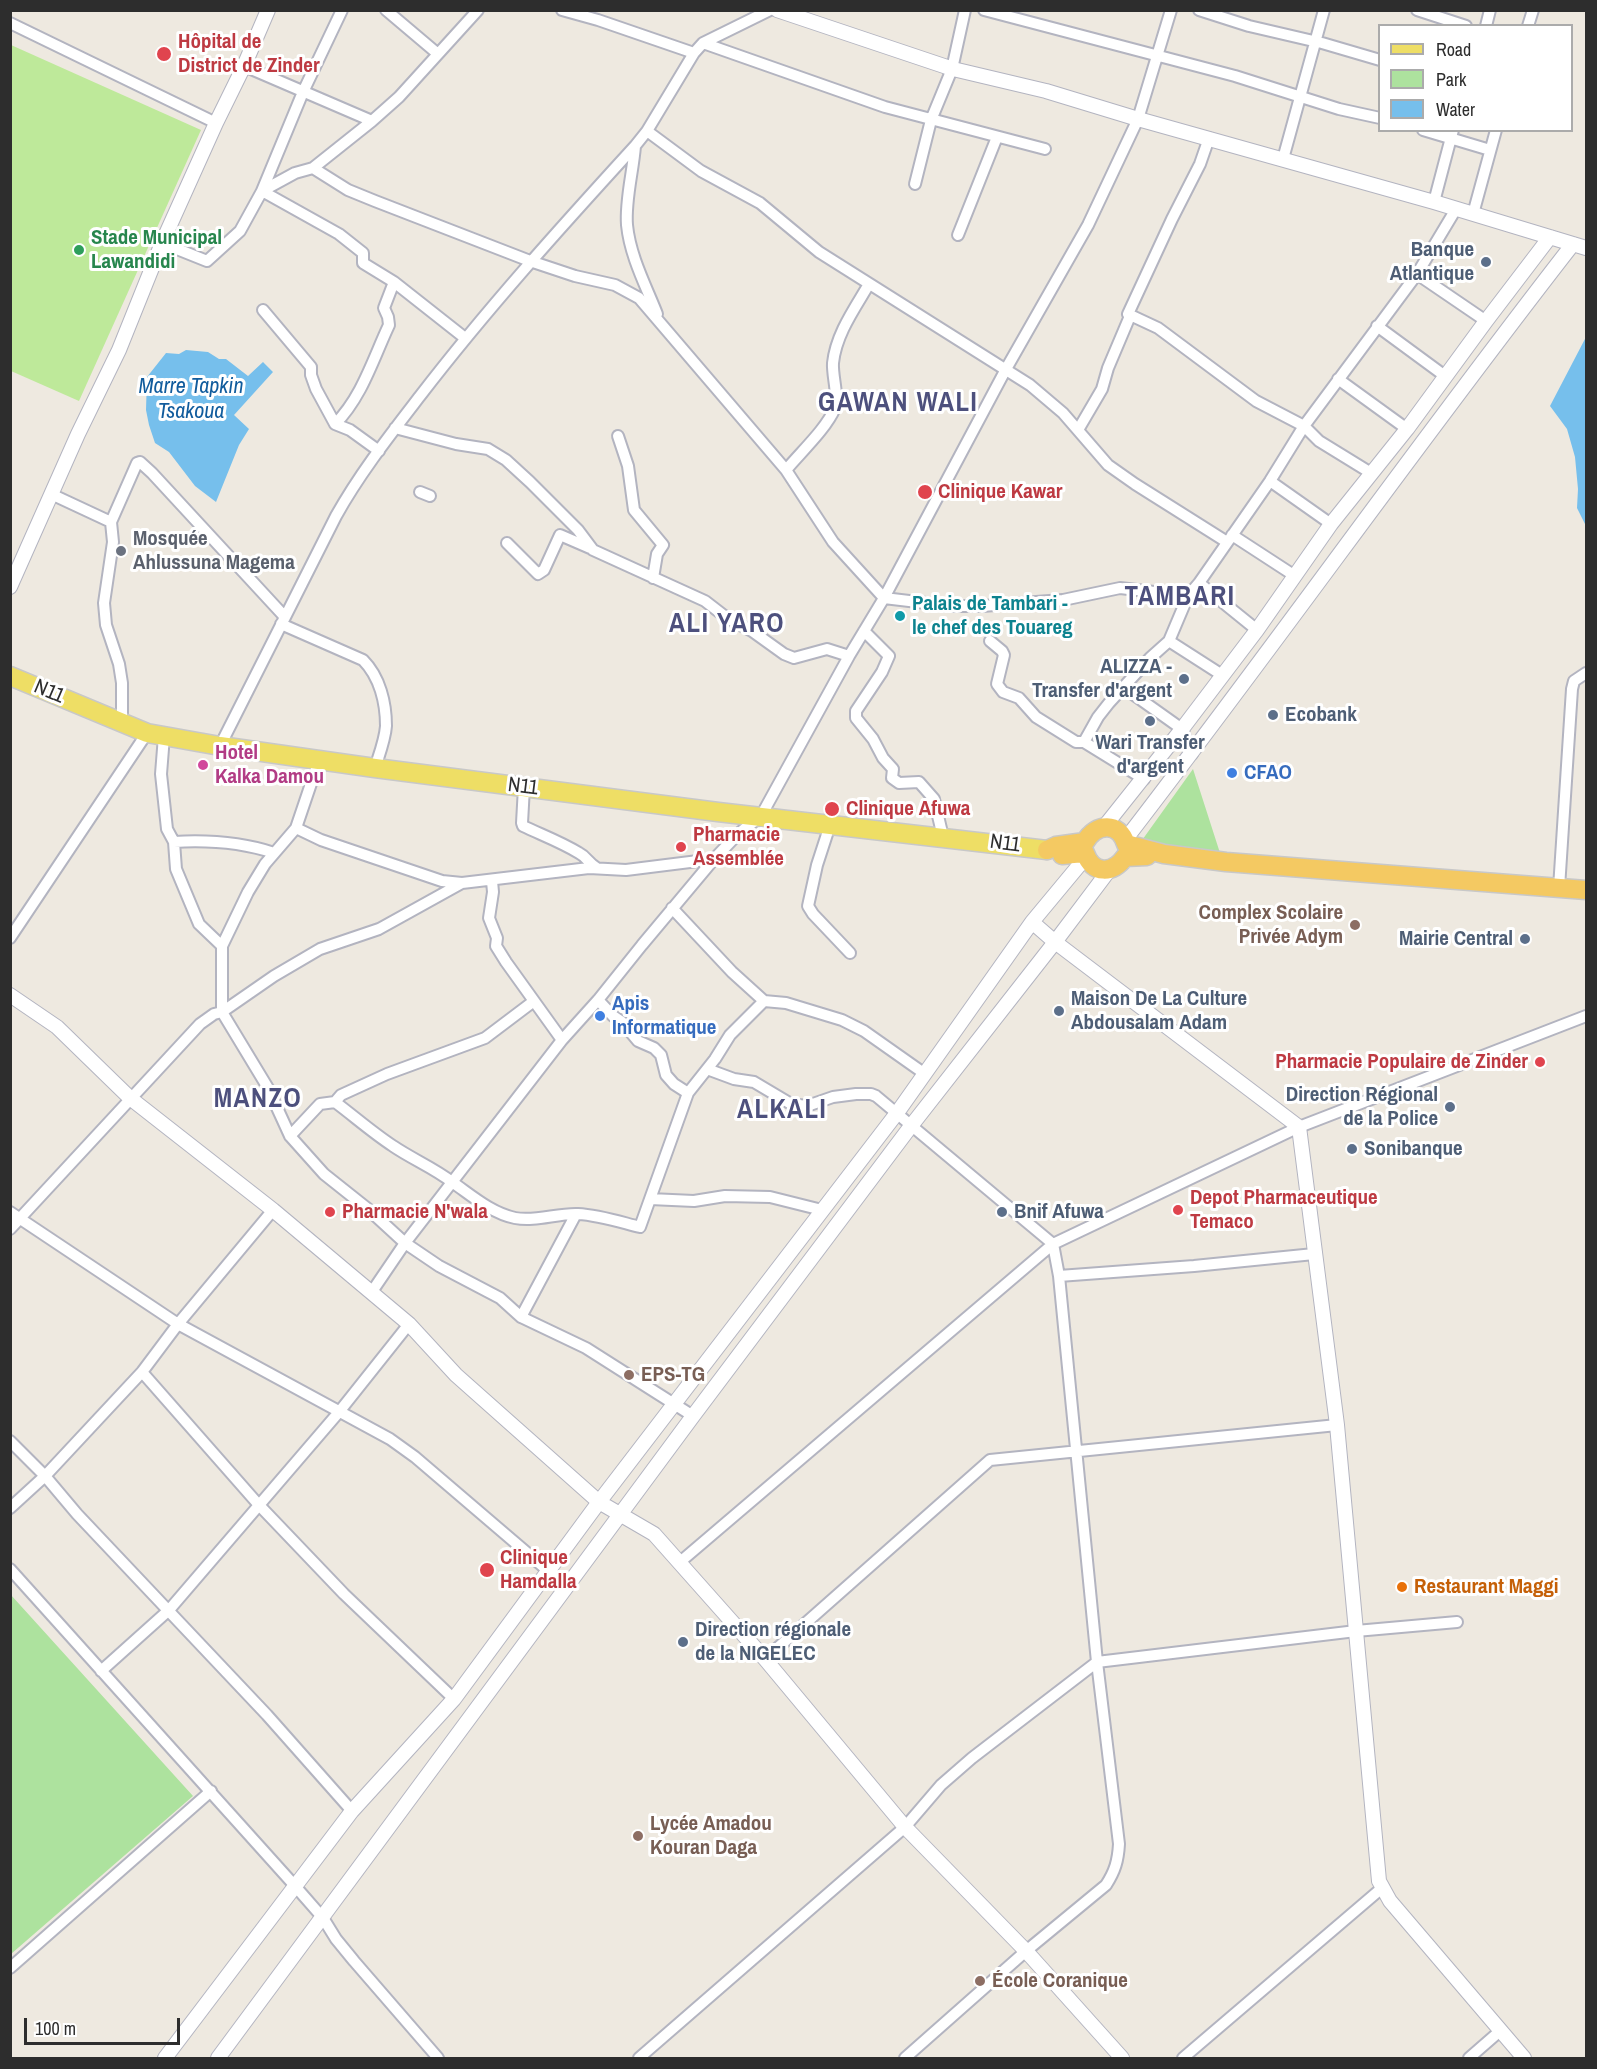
<!DOCTYPE html>
<meta charset="utf-8">
<style>
body{margin:0}
#map{position:relative;width:1597px;height:2069px;overflow:hidden;background:#eee9e0;font-family:"Archivo Narrow",sans-serif}
canvas{display:block}
.frame{position:absolute;inset:0;border:12px solid #2d2d2d;pointer-events:none}
.legend{position:absolute;left:1378px;top:24px;width:195px;height:108px;box-sizing:border-box;background:#fff;border:2px solid #ababab;margin:0;padding:8px 10px;list-style:none;font-size:18px;color:#2d2d2d}
.legend li{display:flex;align-items:center;gap:12px;height:30px}
.legend b{width:30px;border:2px solid #ababab}
.scale{position:absolute;left:24px;top:2018px;width:156px;height:27px;box-sizing:border-box;border:3px solid #2d2d2d;border-top:0;padding-left:8px;font-size:18px;line-height:21px;white-space:nowrap;color:#2d2d2d;-webkit-text-stroke:4px #fff;paint-order:stroke}
</style>
<div id="map">
<canvas width="1597" height="2069"></canvas>
<div class="frame"></div>
<ul class="legend">
<li><b style="height:8px;background:#eede65"></b>Road</li>
<li><b style="height:16px;background:#ade29e"></b>Park</li>
<li><b style="height:16px;background:#76bfec"></b>Water</li>
</ul>
<div class="scale">100 m</div>
</div>
<script>
const ctx = document.querySelector('canvas').getContext('2d');
ctx.lineJoin = 'round';
function fill(path, color) { ctx.fillStyle = color; ctx.fill(path, 'evenodd'); }
function stroke(path, color, width, dash) { ctx.strokeStyle = color; ctx.lineWidth = width; ctx.lineCap = dash ? 'butt' : 'round'; ctx.setLineDash(dash || []); ctx.stroke(path); }
function drawText(font, color, halo, rows, align = 'center') {
  ctx.font = font + ' "Archivo Narrow",sans-serif'; ctx.lineWidth = 6; ctx.setLineDash([]); ctx.textBaseline = 'middle'; ctx.strokeStyle = halo; ctx.fillStyle = color; for (const [text, x, y, turn = 0] of rows) {
    ctx.save(); ctx.translate(x, y); ctx.rotate((+turn || 0) * Math.PI / 180); ctx.textAlign = isNaN(turn) ? turn : align; if (halo) ctx.strokeText(text, 0, 0); ctx.fillText(text, 0, 0); ctx.restore();
  }
}
fill(new Path2D(`
 M 1193,769 L 1220,853 L 1140,843 Z
 M 11,1595 L 193,1796 L 11,1954 L 10,1954 Z`), '#ade29e');
fill(new Path2D(`
 M 11,45 L 201,130 L 79,401 L 11,371 Z`), '#bee99a');
fill(new Path2D(`
 M 1586,337 L 1586,526 L 1577,508 L 1578,489 L 1575,457 L 1567,429 L 1550,406 Z
 M 186,350 L 208,352 L 219,359 L 226,359 L 248,376 L 263,362 L 273,372 L 234,415 L 249,429 L 239,445 L 216,502 L 195,486 L 169,452 L 155,443 L 149,425 L 146,410 L 147,377 L 166,353 L 179,354 Z`), '#76bfec');
const minor = new Path2D(`
 M 342,10 L 303,92 L 262,191 L 339,234 L 363,253 L 363,263 L 394,282 L 465,338
 M 386,10 L 438,54
 M 562,10 L 598,20 L 694,53
 M 984,10 L 1235,76 L 1339,109 L 1380,118
 M 1199,10 L 1249,26 L 1322,43 L 1380,60
 M 1417,10 L 1466,26
 M 10,23 L 216,123
 M 1486,26 L 1490,10
 M 1528,26 L 1533,10
 M 703,43 L 885,107 L 1045,149
 M 244,66 L 372,121
 M 1423,130 L 1490,150
 M 647,131 L 701,171 L 760,203 L 819,252 L 1030,385 L 1063,413 L 1108,465 L 1135,484 L 1227,542
 M 635,146 C 633,172 625,200 627,225 C 630,256 646,286 657,314
 M 1283,159 L 1324,10
 M 313,168 L 372,121 L 399,97 L 478,10
 M 915,184 L 931,120 L 952,69 L 965,10
 M 1434,202 L 1453,130
 M 1473,214 L 1496,130
 M 958,235 L 997,137
 M 162,243 L 207,261 L 240,231 L 262,191 L 295,173 L 313,168 L 348,190 L 375,201 L 530,261 L 575,276 L 615,285 L 639,298 L 786,470 L 833,542 L 884,598 L 951,606 L 982,606 L 1063,600 L 1120,588 L 1188,596
 M 1417,274 L 1486,321
 M 263,310 L 311,367 L 311,375 L 316,389 L 335,424 L 350,430 L 379,451
 M 1128,314 L 1158,328 L 1256,401 L 1304,426 L 1319,441 L 1371,473
 M 1377,326 L 1445,376
 M 1338,379 L 1407,429
 M 335,424 C 362,397 373,359 389,325 L 388,317 L 384,308 L 394,282
 M 395,428 L 456,444 L 488,449 L 506,460 L 530,482 L 578,530 L 593,550 L 705,601 L 727,618 L 752,631 L 784,654 L 794,658 L 827,649 L 849,656
 M 1078,430 L 1102,389 L 1108,368 L 1130,316 L 1128,314 L 1172,219 L 1200,164 L 1209,138
 M 618,436 L 628,466 L 634,510 L 663,545 L 657,554 L 653,578
 M 786,470 C 801,452 826,429 835,408 C 839,398 832,375 833,363 C 836,334 855,308 869,284
 M 1270,481 L 1331,524
 M 420,492 L 430,496
 M 51,494 L 111,522
 M 1232,535 L 1295,576
 M 507,543 L 538,574 L 544,570 L 560,535 L 590,548
 M 1199,583 L 1257,630
 M 281,624 L 363,660 C 380,677 386,703 386,726 C 385,740 379,755 375,768
 M 864,631 L 889,656 L 882,672 L 856,711 L 856,718 L 873,739 L 883,758 L 893,769 L 892,778 L 899,783 L 919,782 L 934,799 L 943,837
 M 990,641 L 1002,651 L 1004,655 L 997,684 L 1003,692 L 1019,698 L 1036,717 L 1076,742 L 1084,742 L 1144,779
 M 1169,641 L 1222,675
 M 1123,687 L 1182,729 L 1192,754
 M 122,724 L 122,683 L 119,664 L 106,625 L 104,603 L 113,542 L 111,522 L 137,463 L 140,462 L 152,473 L 285,617
 M 164,736 L 161,774 L 167,829 L 174,842 L 176,869 L 199,924 L 222,946
 M 1084,742 L 1098,717 L 1109,703 L 1150,658 L 1169,641 L 1188,596 L 1199,583 L 1270,481 L 1304,426 L 1417,274 L 1456,209
 M 220,746 L 336,516 C 360,473 390,435 420,396 C 487,309 561,227 635,146 L 647,131 L 694,53 L 703,43 L 770,10
 M 319,760 L 296,828 L 265,864 L 248,892 L 222,946 L 222,1012 L 268,1088 L 290,1136 L 324,1174 L 368,1209 L 405,1243 L 439,1266 L 500,1298 L 521,1317 L 586,1348 L 693,1416
 M 524,787 L 522,823 L 523,826 C 542,835 561,842 579,853 C 587,857 588,863 597,868
 M 830,825 L 817,865 L 808,906 L 813,914 L 850,953
 M 296,828 L 321,840 L 442,881 L 462,883
 M 174,842 C 208,840 241,842 274,853
 M 492,881 L 493,892 L 489,918 L 497,938 L 496,946 L 506,962 L 562,1040
 M 1559,888 L 1572,689 L 1574,681 L 1586,673
 M 672,908 L 732,972 L 764,1001 L 786,1003 L 842,1020 L 864,1031 L 925,1074
 M 10,938 L 147,733
 M 598,1000 L 613,1016 L 622,1022 L 638,1041 L 654,1048 L 661,1055 L 666,1075 L 674,1084 L 688,1093 L 650,1199
 M 707,1069 L 734,1079 L 754,1082 L 791,1104 L 807,1106 L 833,1097 L 856,1094 L 871,1094 L 876,1096 L 1053,1244 L 1059,1276 L 1097,1662 L 1119,1844 C 1118,1861 1115,1871 1106,1885 L 1026,1951 L 905,2058
 M 688,1093 L 715,1059 L 730,1035 L 764,1001
 M 335,1102 L 341,1095 L 387,1074 L 485,1038 L 534,1001
 M 290,1136 L 320,1104 L 335,1102 C 355,1117 373,1133 393,1146 C 412,1159 434,1168 452,1182 C 471,1195 491,1213 515,1218 C 536,1222 557,1213 578,1214 C 599,1215 620,1222 640,1227 L 650,1199 L 694,1201 L 725,1196 L 770,1197 L 822,1210
 M 10,1212 L 178,1324 L 390,1439 L 415,1457 L 567,1587
 M 10,1229 L 200,1024 L 214,1014 L 222,1012 L 274,976 L 320,949 L 379,929 L 462,883 L 589,868 L 626,870 L 714,859
 M 1059,1276 L 1194,1266 L 1314,1254
 M 371,1293 L 405,1243 L 562,1040 L 598,1000 L 642,945 L 714,859 L 738,834 L 761,816 L 849,656 L 884,598 L 1006,369 L 1088,225 L 1138,119 L 1171,10
 M 521,1317 L 576,1214
 M 142,1372 L 258,1504 L 344,1594 L 454,1699
 M 10,1441 L 45,1476 L 77,1514 L 267,1715 L 352,1811
 M 10,1508 L 45,1476 L 142,1372 L 178,1324 L 273,1210
 M 680,1562 L 1053,1244 L 1299,1127 L 1586,1016
 M 10,1569 L 295,1886 L 323,1918 L 336,1939 L 354,1961 L 438,2058
 M 765,1659 L 990,1460 L 1337,1425
 M 101,1671 L 169,1610 L 339,1412 L 409,1324
 M 10,1968 L 211,1791
 M 639,2058 L 905,1827 L 941,1785 L 972,1758 L 1097,1662 L 1356,1631 L 1457,1622
 M 1183,2058 L 1382,1888
 M 1469,2058 L 1500,2031`);
const tertiary = new Path2D(`
 M 777,10 L 953,69 L 1046,91 L 1138,119 L 1434,202 L 1586,248
 M 10,587 L 78,434 L 119,350 L 162,243 L 216,123 L 244,66 L 268,10
 M 1104,827 L 1182,729 L 1257,630 L 1331,524 L 1407,429 L 1486,321 L 1550,237
 M 1125,840 C 1277,643 1420,440 1573,244
 M 1032,922 L 1055,942 L 1299,1127 L 1337,1425 L 1379,1881 L 1390,1901 L 1524,2058
 M 10,995 L 57,1027 L 130,1098 L 273,1210 L 409,1324 L 456,1375 L 599,1502 L 654,1534 L 765,1659 L 905,1827 L 1026,1951 L 1122,2058
 M 165,2058 L 352,1811 L 454,1699 L 599,1502 L 897,1113 L 1032,922 L 1086,857
 M 218,2058 L 693,1416 L 911,1126 L 1055,942 L 1110,869`);
const primary = new Path2D(`
 M 10,676 L 147,733 L 220,746 L 375,768 L 718,812 L 1047,850`);
const trunk = new Path2D(`
 M 1047,850 L 1056,846 L 1085,842 C 1096,823 1119,821 1126,844 L 1164,854 L 1226,862 L 1586,890
 M 1062,855 L 1085,853 C 1093,875 1113,874 1125,857 L 1147,856`);
stroke(minor, '#b3b4c0', 14);
stroke(tertiary, '#b3b4c0', 16);
stroke(primary, '#c8c8c8', 21);
stroke(trunk, '#c8c8c8', 21);
stroke(minor, '#fff', 10);
stroke(tertiary, '#fff', 14);
stroke(primary, '#eede65', 18);
stroke(trunk, '#f4c962', 18);
for (const [x, y, r, color] of [
 [164,54,8,"#e0444e"],
 [79,250,6,"#2e9e5b"],
 [1486,262,6,"#5c6f8a"],
 [925,492,8,"#e0444e"],
 [121,551,6,"#6b7280"],
 [900,616,6,"#0f9aa8"],
 [1184,679,6,"#5c6f8a"],
 [1273,715,6,"#5c6f8a"],
 [1150,721,6,"#5c6f8a"],
 [203,765,6,"#d1479c"],
 [1232,773,6,"#3f7fe0"],
 [832,809,8,"#e0444e"],
 [681,847,6,"#e0444e"],
 [1355,925,6,"#8d6e63"],
 [1525,939,6,"#5c6f8a"],
 [1059,1011,6,"#5c6f8a"],
 [600,1016,6,"#3f7fe0"],
 [1540,1062,6,"#e0444e"],
 [1450,1107,6,"#5c6f8a"],
 [1352,1149,6,"#5c6f8a"],
 [1178,1210,6,"#e0444e"],
 [330,1212,6,"#e0444e"],
 [1002,1212,6,"#5c6f8a"],
 [629,1375,6,"#8d6e63"],
 [487,1570,8,"#e0444e"],
 [1402,1587,6,"#e8710a"],
 [683,1642,6,"#5c6f8a"],
 [638,1836,6,"#8d6e63"],
 [980,1981,6,"#8d6e63"]
]) { const dot = new Path2D(); dot.arc(x, y, r, 0, 2 * Math.PI); ctx.fillStyle = color; ctx.fill(dot); stroke(dot, '#fff', 2); }
drawText('bold 21px', '#be3a42', '#fff', [
 ["Hôpital de",178,42],
 ["District de Zinder",178,66],
 ["Clinique Kawar",938,492],
 ["Clinique Afuwa",846,809],
 ["Pharmacie",693,835],
 ["Assemblée",693,859],
 ["Pharmacie Populaire de Zinder",1528,1062,"right"],
 ["Depot Pharmaceutique",1190,1198],
 ["Temaco",1190,1222],
 ["Pharmacie N'wala",342,1212],
 ["Clinique",500,1558],
 ["Hamdalla",500,1582]
], 'left');
drawText('bold 21px', '#27864d', '#fff', [
 ["Stade Municipal",91,238],
 ["Lawandidi",91,262]
], 'left');
drawText('bold 21px', '#4e5e75', '#fff', [
 ["Banque",1474,250,"right"],
 ["Atlantique",1474,274,"right"],
 ["ALIZZA -",1172,667,"right"],
 ["Transfer d'argent",1172,691,"right"],
 ["Ecobank",1285,715],
 ["Wari Transfer",1150,743,"center"],
 ["d'argent",1150,767,"center"],
 ["Mairie Central",1513,939,"right"],
 ["Maison De La Culture",1071,999],
 ["Abdousalam Adam",1071,1023],
 ["Direction Régional",1438,1095,"right"],
 ["de la Police",1438,1119,"right"],
 ["Sonibanque",1364,1149],
 ["Bnif Afuwa",1014,1212],
 ["Direction régionale",695,1630],
 ["de la NIGELEC",695,1654]
], 'left');
drawText('bold 21px', '#5b616d', '#fff', [
 ["Mosquée",133,539],
 ["Ahlussuna Magema",133,563]
], 'left');
drawText('bold 21px', '#0d838f', '#fff', [
 ["Palais de Tambari -",912,604],
 ["le chef des Touareg",912,628]
], 'left');
drawText('21px', '#2d2d2d', '#fff', [
 ["N11",49,692,23],
 ["N11",523,787,7],
 ["N11",1005,844,8]
]);
drawText('bold 21px', '#b23c85', '#fff', [
 ["Hotel",215,753],
 ["Kalka Damou",215,777]
], 'left');
drawText('bold 21px', '#366cbe', '#fff', [
 ["CFAO",1244,773],
 ["Apis",612,1004],
 ["Informatique",612,1028]
], 'left');
drawText('bold 21px', '#785e54', '#fff', [
 ["Complex Scolaire",1343,913,"right"],
 ["Privée Adym",1343,937,"right"],
 ["EPS-TG",641,1375],
 ["Lycée Amadou",650,1824],
 ["Kouran Daga",650,1848],
 ["École Coranique",992,1981]
], 'left');
drawText('bold 21px', '#c56008', '#fff', [
 ["Restaurant Maggi",1414,1587]
], 'left');
drawText('italic 22px', '#115c9d', '#fff', [
 ["Marre Tapkin",191,387],
 ["Tsakoua",191,412]
]);
ctx.letterSpacing = '1.5px';
drawText('bold 27px', '#4d507d', '#fff', [
 ["GAWAN WALI",898,404],
 ["TAMBARI",1180,598],
 ["ALI YARO",727,625],
 ["MANZO",258,1100],
 ["ALKALI",782,1111]
]);
ctx.letterSpacing = '0px';
</script>
